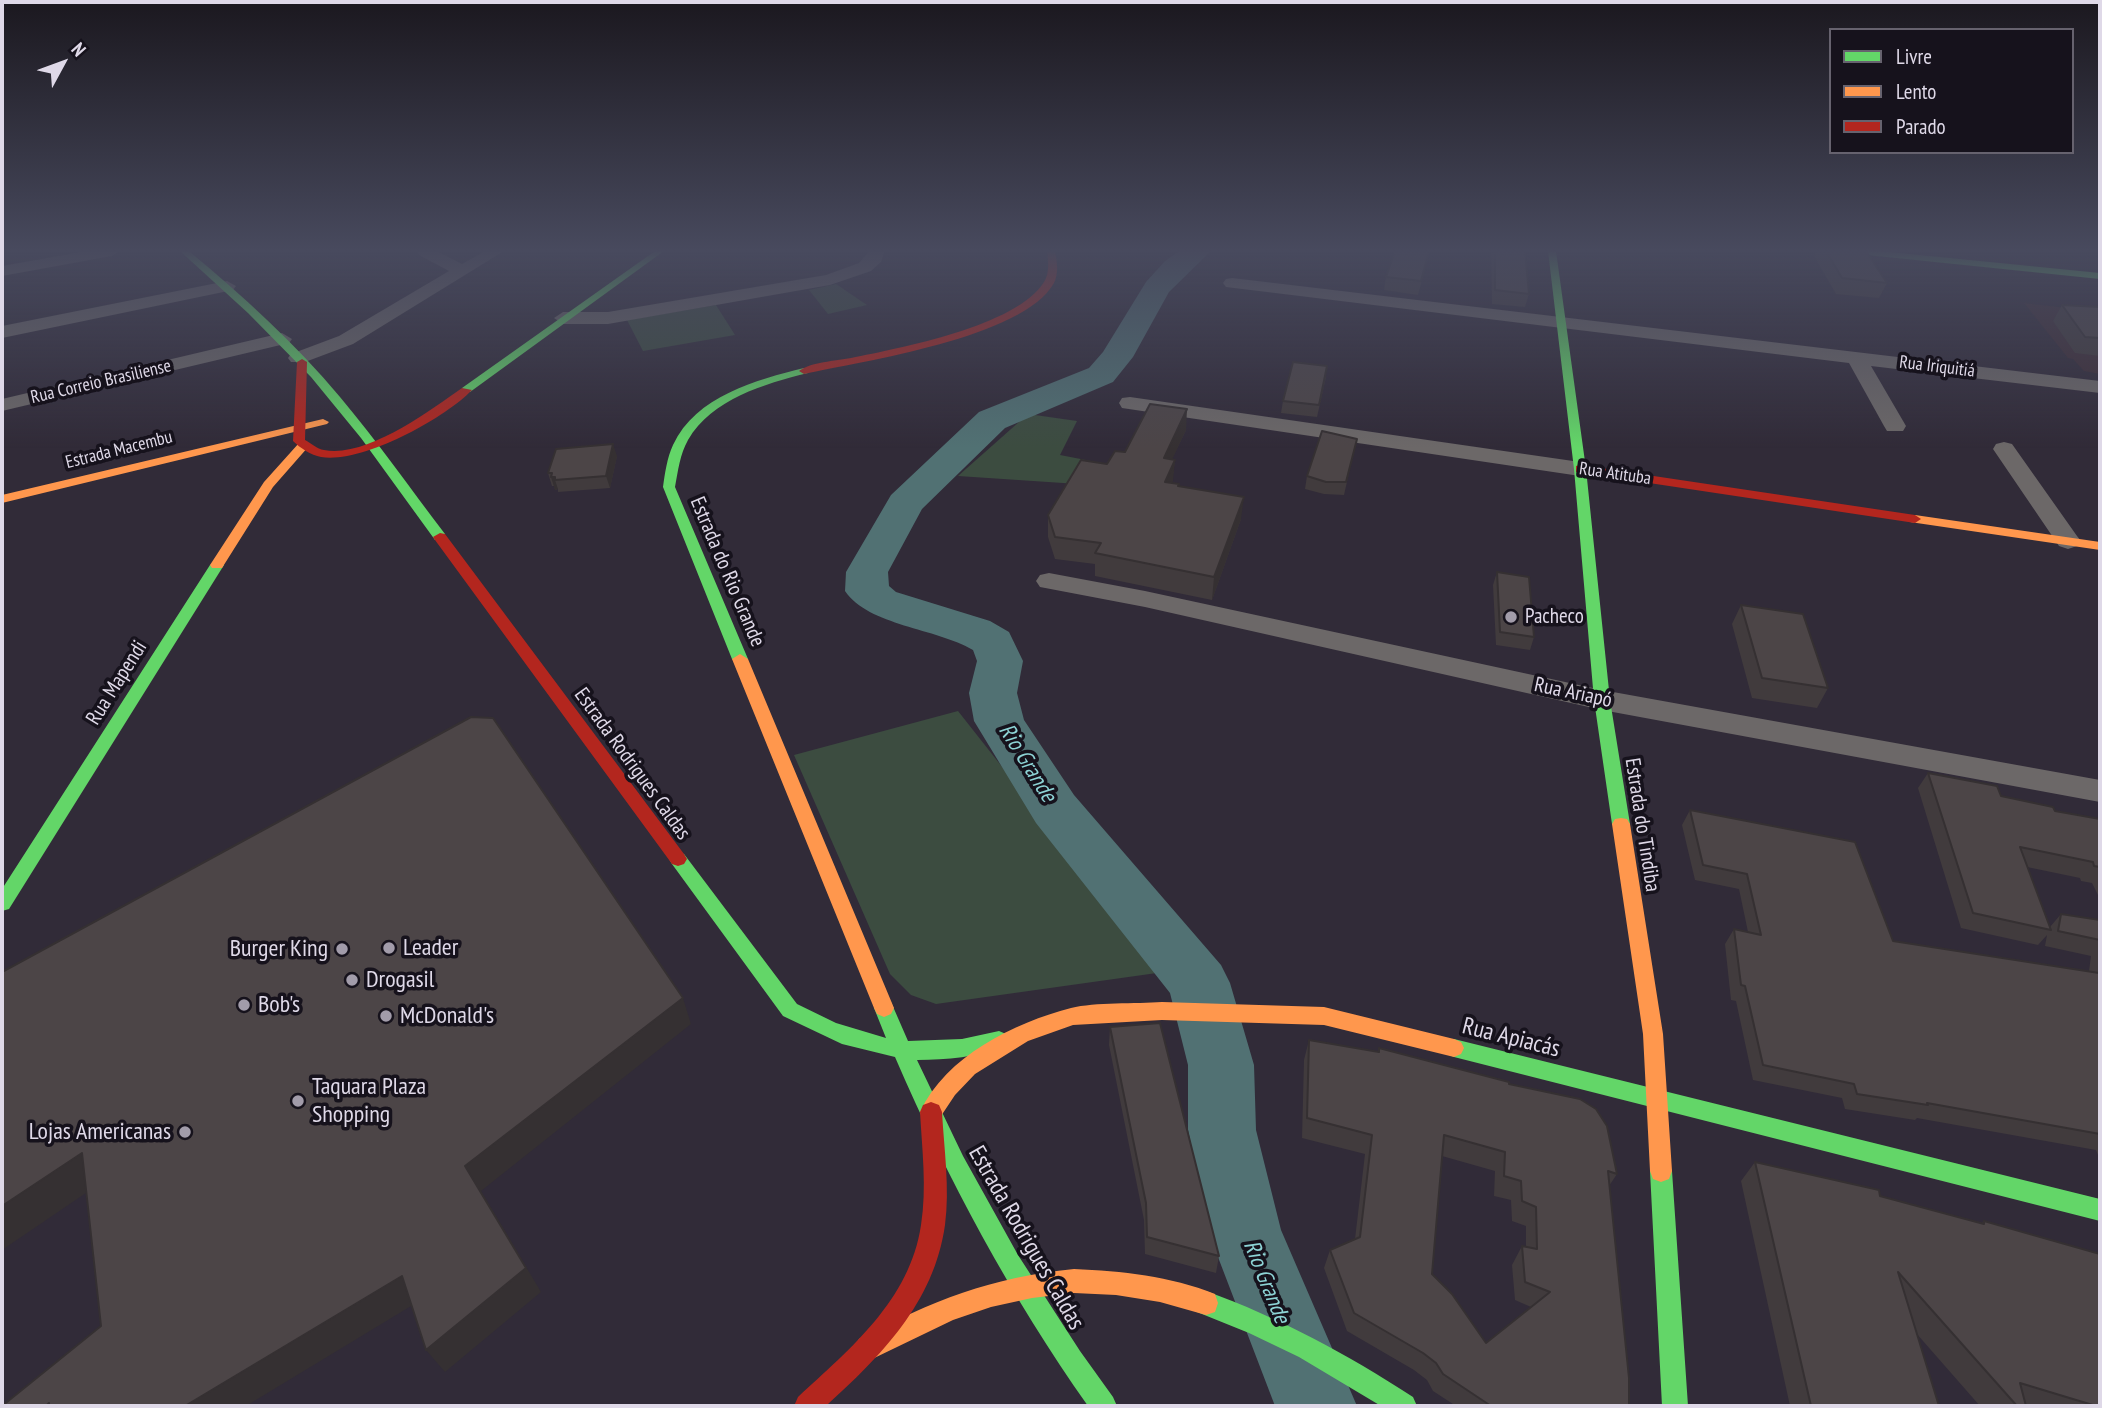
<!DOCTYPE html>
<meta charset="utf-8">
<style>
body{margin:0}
#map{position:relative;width:2102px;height:1408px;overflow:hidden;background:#312b38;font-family:"PT Sans Narrow",sans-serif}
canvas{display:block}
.frame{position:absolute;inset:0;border:4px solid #dfd9e8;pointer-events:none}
.legend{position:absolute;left:1829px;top:28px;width:245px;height:126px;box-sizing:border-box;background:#16121c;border:2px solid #66626e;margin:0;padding:9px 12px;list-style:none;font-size:21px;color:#dfd9e8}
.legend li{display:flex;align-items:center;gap:14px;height:35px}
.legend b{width:35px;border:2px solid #66626e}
.north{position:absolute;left:28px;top:28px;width:70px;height:70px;-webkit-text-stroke:5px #16121c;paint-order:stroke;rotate:49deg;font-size:19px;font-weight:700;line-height:28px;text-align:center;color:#dfd9e8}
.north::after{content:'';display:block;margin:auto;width:24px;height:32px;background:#dfd9e8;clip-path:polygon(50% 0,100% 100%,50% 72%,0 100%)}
</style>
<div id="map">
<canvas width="2102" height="1408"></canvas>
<div class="frame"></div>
<ul class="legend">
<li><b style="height:9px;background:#63d668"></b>Livre</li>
<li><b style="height:9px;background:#ff974d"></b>Lento</li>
<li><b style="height:9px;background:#b3261e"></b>Parado</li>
</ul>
<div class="north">N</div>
</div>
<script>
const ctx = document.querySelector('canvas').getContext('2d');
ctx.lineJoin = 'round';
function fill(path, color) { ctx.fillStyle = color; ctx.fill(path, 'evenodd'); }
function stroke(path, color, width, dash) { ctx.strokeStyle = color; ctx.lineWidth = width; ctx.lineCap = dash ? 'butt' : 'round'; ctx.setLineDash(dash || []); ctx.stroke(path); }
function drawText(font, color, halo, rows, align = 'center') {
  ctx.font = font + ' "PT Sans Narrow",sans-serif'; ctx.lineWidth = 7; ctx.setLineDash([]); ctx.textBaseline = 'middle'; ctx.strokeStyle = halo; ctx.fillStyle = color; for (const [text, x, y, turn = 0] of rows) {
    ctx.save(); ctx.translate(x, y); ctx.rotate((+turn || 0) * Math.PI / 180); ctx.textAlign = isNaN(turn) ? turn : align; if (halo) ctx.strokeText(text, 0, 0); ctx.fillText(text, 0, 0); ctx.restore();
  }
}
fill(new Path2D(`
 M 2024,303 L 2100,312 L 2100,374 L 2084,371 L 2073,359 L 2068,358 Z`), '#3d2d36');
fill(new Path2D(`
 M 836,284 L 867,305 L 828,314 L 809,290 Z
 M 716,305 L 735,335 L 643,351 L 627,320 Z
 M 1028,414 L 1077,421 L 1060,455 L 1091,461 L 1078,484 L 958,476 Z
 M 958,711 L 1164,972 L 936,1004 L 911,995 L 890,974 L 794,755 Z`), '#3c4c40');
fill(new Path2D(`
 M 1179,251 L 1211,251 L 1169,292 L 1133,357 L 1113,382 L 1005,428 L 922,509 L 888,572 L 889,586 L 896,592 L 990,621 L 1009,632 L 1023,661 L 1017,693 L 1024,720 L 1074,795 L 1221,965 L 1230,983 L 1254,1065 L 1256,1130 L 1281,1230 L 1357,1406 L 1275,1406 L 1208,1231 L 1188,1130 L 1188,1065 L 1170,993 L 1036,823 L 974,721 L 969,693 L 977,661 L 973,650 C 936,628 869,626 845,591 L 846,572 L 891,495 L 979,412 L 1089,368 L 1103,352 L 1146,282 L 1165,261 Z`), '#517173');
fill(new Path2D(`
 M 86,251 L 120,251 L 112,256 L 2,276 L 2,266 Z
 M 417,251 L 437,251 L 462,264 L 485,251 L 504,251 L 353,344 L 305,362 L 291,362 L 288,358 L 291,354 L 339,336 L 449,271 L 419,255 Z
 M 869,251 L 885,251 L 881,262 L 871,271 L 830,285 L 608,324 L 563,324 L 554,318 L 563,312 L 608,312 L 826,275 L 859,263 Z
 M 1232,278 L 2100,381 L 2100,393 L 1871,366 L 1906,426 L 1903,431 L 1887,431 L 1884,426 L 1849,363 L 1226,287 L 1223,283 L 1226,279 Z
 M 227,281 L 236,286 L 233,290 L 2,338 L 2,326 Z
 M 282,333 L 292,339 L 289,343 L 2,411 L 2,399 Z
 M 1130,397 L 1580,462 L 1588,464 L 1592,469 L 1588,474 L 1580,476 L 1122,408 L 1119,403 L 1122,398 Z
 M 2004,442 L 2012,444 L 2077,536 L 2081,541 L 2077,546 L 2068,549 L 2059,546 L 1993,449 L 1996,444 Z
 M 1049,573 L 1145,591 L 1602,690 L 2100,780 L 2100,802 L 1602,710 L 1145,607 L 1040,587 L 1036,581 L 1040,575 Z`), '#6c6868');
fill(new Path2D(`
 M 180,251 L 189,251 C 243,296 295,343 340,397 C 377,441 410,488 445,534 L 445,540 L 435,540 L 361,438 L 311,377 L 248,313 Z
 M 655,251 L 664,251 L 470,392 L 462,392 L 462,388 Z
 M 1548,251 L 1556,251 L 1586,469 L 1610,700 L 1630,824 L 1627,829 L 1615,829 L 1612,824 L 1594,700 L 1574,469 Z
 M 1853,251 L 1880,251 L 2100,273 L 2100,279 L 1857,254 Z
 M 804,368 L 809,371 L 808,373 C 764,384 712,399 688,440 C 680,454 678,471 675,487 L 748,659 L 740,664 L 732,659 L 663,487 C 665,473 667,458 673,445 C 696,396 756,380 804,368 Z
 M 217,561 L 224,565 L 9,909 L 2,911 L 2,889 L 210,565 Z
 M 678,852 L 684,854 L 797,1004 L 836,1023 L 886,1038 L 874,1008 L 877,1002 L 884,999 L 891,1002 L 908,1041 L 962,1039 L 999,1031 L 1006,1034 L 1009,1040 L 1006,1046 C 977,1057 947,1060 917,1060 L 963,1156 L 1018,1255 L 1080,1351 L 1113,1397 L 1117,1406 L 1088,1406 C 1011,1297 948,1180 895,1057 L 842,1044 L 783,1016 L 672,864 L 669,859 L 672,854 Z
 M 1454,1039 L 2100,1199 L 2100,1221 L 1454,1057 L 1447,1054 L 1444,1048 L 1447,1042 Z
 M 1661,1160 L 1669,1163 L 1672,1171 L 1688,1406 L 1662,1406 L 1650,1171 L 1653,1163 Z
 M 1206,1291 C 1280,1318 1347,1354 1413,1397 L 1417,1406 L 1381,1406 L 1299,1357 L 1249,1333 L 1197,1312 L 1194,1303 L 1197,1294 Z`), '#63d668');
fill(new Path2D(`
 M 323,419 L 329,422 L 327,424 L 2,503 L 2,495 Z
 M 303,442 L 309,446 L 273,487 L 222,568 L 212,568 L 210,565 L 264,482 L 299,443 Z
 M 1915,515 L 2100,542 L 2100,550 L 1910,522 L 1909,519 Z
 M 740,654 L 748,659 L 894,1008 L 891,1014 L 884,1017 L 877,1014 L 874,1008 L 732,659 Z
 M 1621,818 L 1627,819 L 1630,824 L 1663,1034 L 1672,1171 L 1669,1179 L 1661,1182 L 1653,1179 L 1650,1171 L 1643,1034 L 1612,824 L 1615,819 Z
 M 1162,1002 L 1324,1007 L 1454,1039 L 1461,1042 L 1464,1048 L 1461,1054 L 1454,1057 L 1324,1025 L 1162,1020 L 1073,1025 L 1028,1041 L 975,1074 L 955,1095 L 939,1119 L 931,1122 L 923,1119 L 920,1112 C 946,1056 1014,1023 1071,1008 C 1095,1002 1136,1004 1162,1002 Z
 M 1074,1269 C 1122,1271 1170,1276 1215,1294 L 1218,1303 L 1215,1312 L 1206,1315 L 1160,1302 L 1116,1295 L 1074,1293 L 1032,1298 L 991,1307 L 953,1320 L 868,1361 L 859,1357 L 855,1348 L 859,1339 C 932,1301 991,1277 1074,1269 Z`), '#ff974d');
fill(new Path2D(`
 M 1047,251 L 1055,251 C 1057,261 1059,273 1054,283 C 1023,338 863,361 804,374 L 799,371 C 811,362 835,361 851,358 C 900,348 1017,326 1044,282 C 1050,273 1048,261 1047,251 Z
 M 302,359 L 307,362 L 305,440 C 311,443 317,449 324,450 C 367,458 429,411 462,388 L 472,390 C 444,419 361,464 321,457 C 311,455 300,448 293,441 L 297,362 Z
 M 1580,465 L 1915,515 L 1921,519 L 1915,523 L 1576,472 L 1576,466 Z
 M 440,533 L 445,534 L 684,854 L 687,859 L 684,864 L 678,866 L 672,864 L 435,540 L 433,537 Z
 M 931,1102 L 939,1105 L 942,1112 C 944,1149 950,1188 945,1225 C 934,1303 881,1356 826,1406 L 794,1406 L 798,1397 C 850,1349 910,1300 921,1225 C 927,1188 922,1149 920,1112 L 923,1105 Z`), '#b3261e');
fill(new Path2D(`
 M 1430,251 L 1418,295 L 1384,290 L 1386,277 Z
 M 1491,251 L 1525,251 L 1529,294 L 1525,307 L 1492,304 Z
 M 1816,251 L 1866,251 L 1887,283 L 1879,298 L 1836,294 L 1814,256 Z
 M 2062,305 L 2100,307 L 2100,356 L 2075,353 L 2053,321 Z
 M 1326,377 L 1317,417 L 1281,413 L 1283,401 Z
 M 1186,430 L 1172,459 L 1175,460 L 1172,483 L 1241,519 L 1212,600 L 1095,576 L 1095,564 L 1055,559 L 1048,537 L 1048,515 L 1107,464 Z
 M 1354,451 L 1344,495 L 1324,494 L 1305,489 L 1307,476 Z
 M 617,456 L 610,488 L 558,492 L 558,489 L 555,490 L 554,486 L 552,486 L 548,473 Z
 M 1497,572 L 1534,637 L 1530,650 L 1496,645 L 1493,585 Z
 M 1741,605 L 1828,688 L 1817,708 L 1752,698 L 1732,624 Z
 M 1928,773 L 2001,796 L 2055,811 L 2100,819 L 2100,899 L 2092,883 L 2081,881 L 2080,878 L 2027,867 L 2050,927 L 2061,914 L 2100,920 L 2100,1160 L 2096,1150 L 1917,1118 L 1915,1120 L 1845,1109 L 1842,1098 L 1753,1080 L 1736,1001 L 1731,1000 L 1725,944 L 1734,929 L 1748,932 L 1739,889 L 1695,880 L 1682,825 L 1690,810 L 1893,941 L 2089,971 L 2091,956 L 2045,946 L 2047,935 L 2038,945 L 1961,928 L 1918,788 Z
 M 1110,1027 L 1219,1256 L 1216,1273 L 1145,1254 L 1144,1220 L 1109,1045 Z
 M 1309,1040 L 1378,1052 L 1379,1048 L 1509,1084 L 1617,1174 L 1609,1186 L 1629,1406 L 1456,1406 L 1433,1391 L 1427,1380 L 1414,1370 L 1347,1331 L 1324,1268 L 1330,1250 L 1355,1239 L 1365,1154 L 1302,1138 L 1304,1060 ZM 1442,1156 L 1495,1171 L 1494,1196 L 1511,1200 L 1512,1221 L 1526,1226 L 1526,1247 L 1522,1246 L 1512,1265 L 1515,1300 L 1531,1307 L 1486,1343 L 1432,1274 Z
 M 1755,1162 L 1982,1223 L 1984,1221 L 2100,1406 L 1980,1406 L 1916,1333 L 1939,1406 L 1790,1406 L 1741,1181 Z`), '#413b3d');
fill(new Path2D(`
 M 1187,409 L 1186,430 L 1163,479 L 1164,458 Z
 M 613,444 L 617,456 L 610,488 L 606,476 Z
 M 1175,460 L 1173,481 L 1163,504 L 1165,482 Z
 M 551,477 L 555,477 L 555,480 L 558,489 L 555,490 Z
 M 1244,497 L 1241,519 L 1212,600 L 1214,577 Z
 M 683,998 L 691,1024 L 481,1191 L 541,1292 L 445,1372 L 426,1350 L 465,1166 Z
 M 82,1153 L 108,1178 L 2,1250 L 2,1206 Z
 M 402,1276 L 421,1300 L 246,1406 L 185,1406 Z`), '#353032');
const building = new Path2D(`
 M 1395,251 L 1429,251 L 1421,281 L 1386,277 Z
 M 1495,251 L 1525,251 L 1529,294 L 1495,290 Z
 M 1826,251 L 1866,251 L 1887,283 L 1842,278 Z
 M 2062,305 L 2100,307 L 2100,338 L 2085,337 Z
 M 1293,362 L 1327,366 L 1319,405 L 1283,401 Z
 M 1150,404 L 1187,409 L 1164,458 L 1175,460 L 1165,482 L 1179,484 L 1178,486 L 1244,497 L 1214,577 L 1095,553 L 1101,543 L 1055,537 L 1048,515 L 1081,460 L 1107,464 L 1115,451 L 1125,452 Z
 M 1322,431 L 1357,439 L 1346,482 L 1326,482 L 1307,476 Z
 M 613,444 L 606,476 L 555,480 L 555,477 L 551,477 L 552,473 L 548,473 L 556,449 Z
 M 1497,572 L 1529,577 L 1534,637 L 1500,632 Z
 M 1741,605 L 1803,614 L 1828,688 L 1762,678 Z
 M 471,717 L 493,718 L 683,998 L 465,1166 L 526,1268 L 426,1350 L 402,1276 L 185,1406 L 49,1406 L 49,1403 L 46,1406 L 2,1406 L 101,1326 L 82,1153 L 2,1206 L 2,972 Z
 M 1928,773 L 1997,786 L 2001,796 L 2053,807 L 2055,811 L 2100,819 L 2100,867 L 2094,866 L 2093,862 L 2020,847 L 2051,930 L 1973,913 Z
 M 1690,810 L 1855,842 L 1893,941 L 2099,973 L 2100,969 L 2100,1134 L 1927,1103 L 1928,1105 L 1857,1094 L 1854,1084 L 1763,1065 L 1745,986 L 1741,985 L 1734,929 L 1761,935 L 1747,874 L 1703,865 Z
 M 2061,914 L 2100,920 L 2100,940 L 2058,931 Z
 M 1160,1023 L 1219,1256 L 1147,1237 L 1146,1203 L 1110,1027 Z
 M 1309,1040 L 1379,1052 L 1379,1048 L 1509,1082 L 1509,1084 L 1580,1099 L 1596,1109 L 1607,1126 L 1617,1174 L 1608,1171 L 1629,1378 L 1629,1406 L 1491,1406 L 1443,1374 L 1436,1363 L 1423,1353 L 1354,1313 L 1330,1250 L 1360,1237 L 1372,1135 L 1307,1118 ZM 1444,1135 L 1505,1152 L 1504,1176 L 1521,1181 L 1522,1201 L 1536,1207 L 1537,1249 L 1522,1246 L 1525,1282 L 1550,1292 L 1486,1343 L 1452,1294 L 1432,1274 Z
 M 1755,1162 L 1879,1190 L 1880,1196 L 1984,1224 L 1984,1221 L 2100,1254 L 2100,1406 L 2096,1406 L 2020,1383 L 2026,1406 L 2017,1406 L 1898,1272 L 1939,1406 L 1811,1406 Z`);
fill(building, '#4c4547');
stroke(building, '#353032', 2);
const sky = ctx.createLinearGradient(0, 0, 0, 448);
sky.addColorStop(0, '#1b181f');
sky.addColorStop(0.56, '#484a5e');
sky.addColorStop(1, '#484a5e00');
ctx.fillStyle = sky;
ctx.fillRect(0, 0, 2102, 448);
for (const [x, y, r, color] of [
 [1511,617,7,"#a29caa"],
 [389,948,7,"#a29caa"],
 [342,949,7,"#a29caa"],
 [352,980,7,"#a29caa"],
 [244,1005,7,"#a29caa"],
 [386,1016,7,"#a29caa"],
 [298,1101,7,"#a29caa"],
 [185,1132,7,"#a29caa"]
]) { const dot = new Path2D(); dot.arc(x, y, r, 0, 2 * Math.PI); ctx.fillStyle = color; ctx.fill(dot); stroke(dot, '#16121c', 2.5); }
drawText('18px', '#dfd9e8', '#16121c', [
 ["Rua Iriquitiá",1937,367,7],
 ["Rua Correio Brasiliense",101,382,-13],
 ["Estrada Macembu",119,450,-14],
 ["Rua Atituba",1615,474,8]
]);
drawText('21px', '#dfd9e8', '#16121c', [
 ["Estrada do Rio Grande",727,572,67],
 ["Rua Mapendi",117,683,-58],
 ["Rua Ariapó",1573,693,12],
 ["Estrada Rodrigues Caldas",632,764,54],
 ["Estrada do Tindiba",1642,825,81]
]);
drawText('21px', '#dfd9e8', '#16121c', [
 ["Pacheco",1525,617]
], 'left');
drawText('italic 23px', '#8dd3d5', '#16121c', [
 ["Rio Grande",1027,763,58],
 ["Rio Grande",1266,1282,68]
]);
drawText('24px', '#dfd9e8', '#16121c', [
 ["Leader",403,948],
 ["Burger King",328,949,"right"],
 ["Drogasil",366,980],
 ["Bob's",258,1005],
 ["McDonald's",400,1016],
 ["Taquara Plaza",312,1087],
 ["Shopping",312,1115],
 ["Lojas Americanas",171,1132,"right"]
], 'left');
drawText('24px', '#dfd9e8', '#16121c', [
 ["Rua Apiacás",1511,1038,14],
 ["Estrada Rodrigues Caldas",1026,1238,60]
]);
</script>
